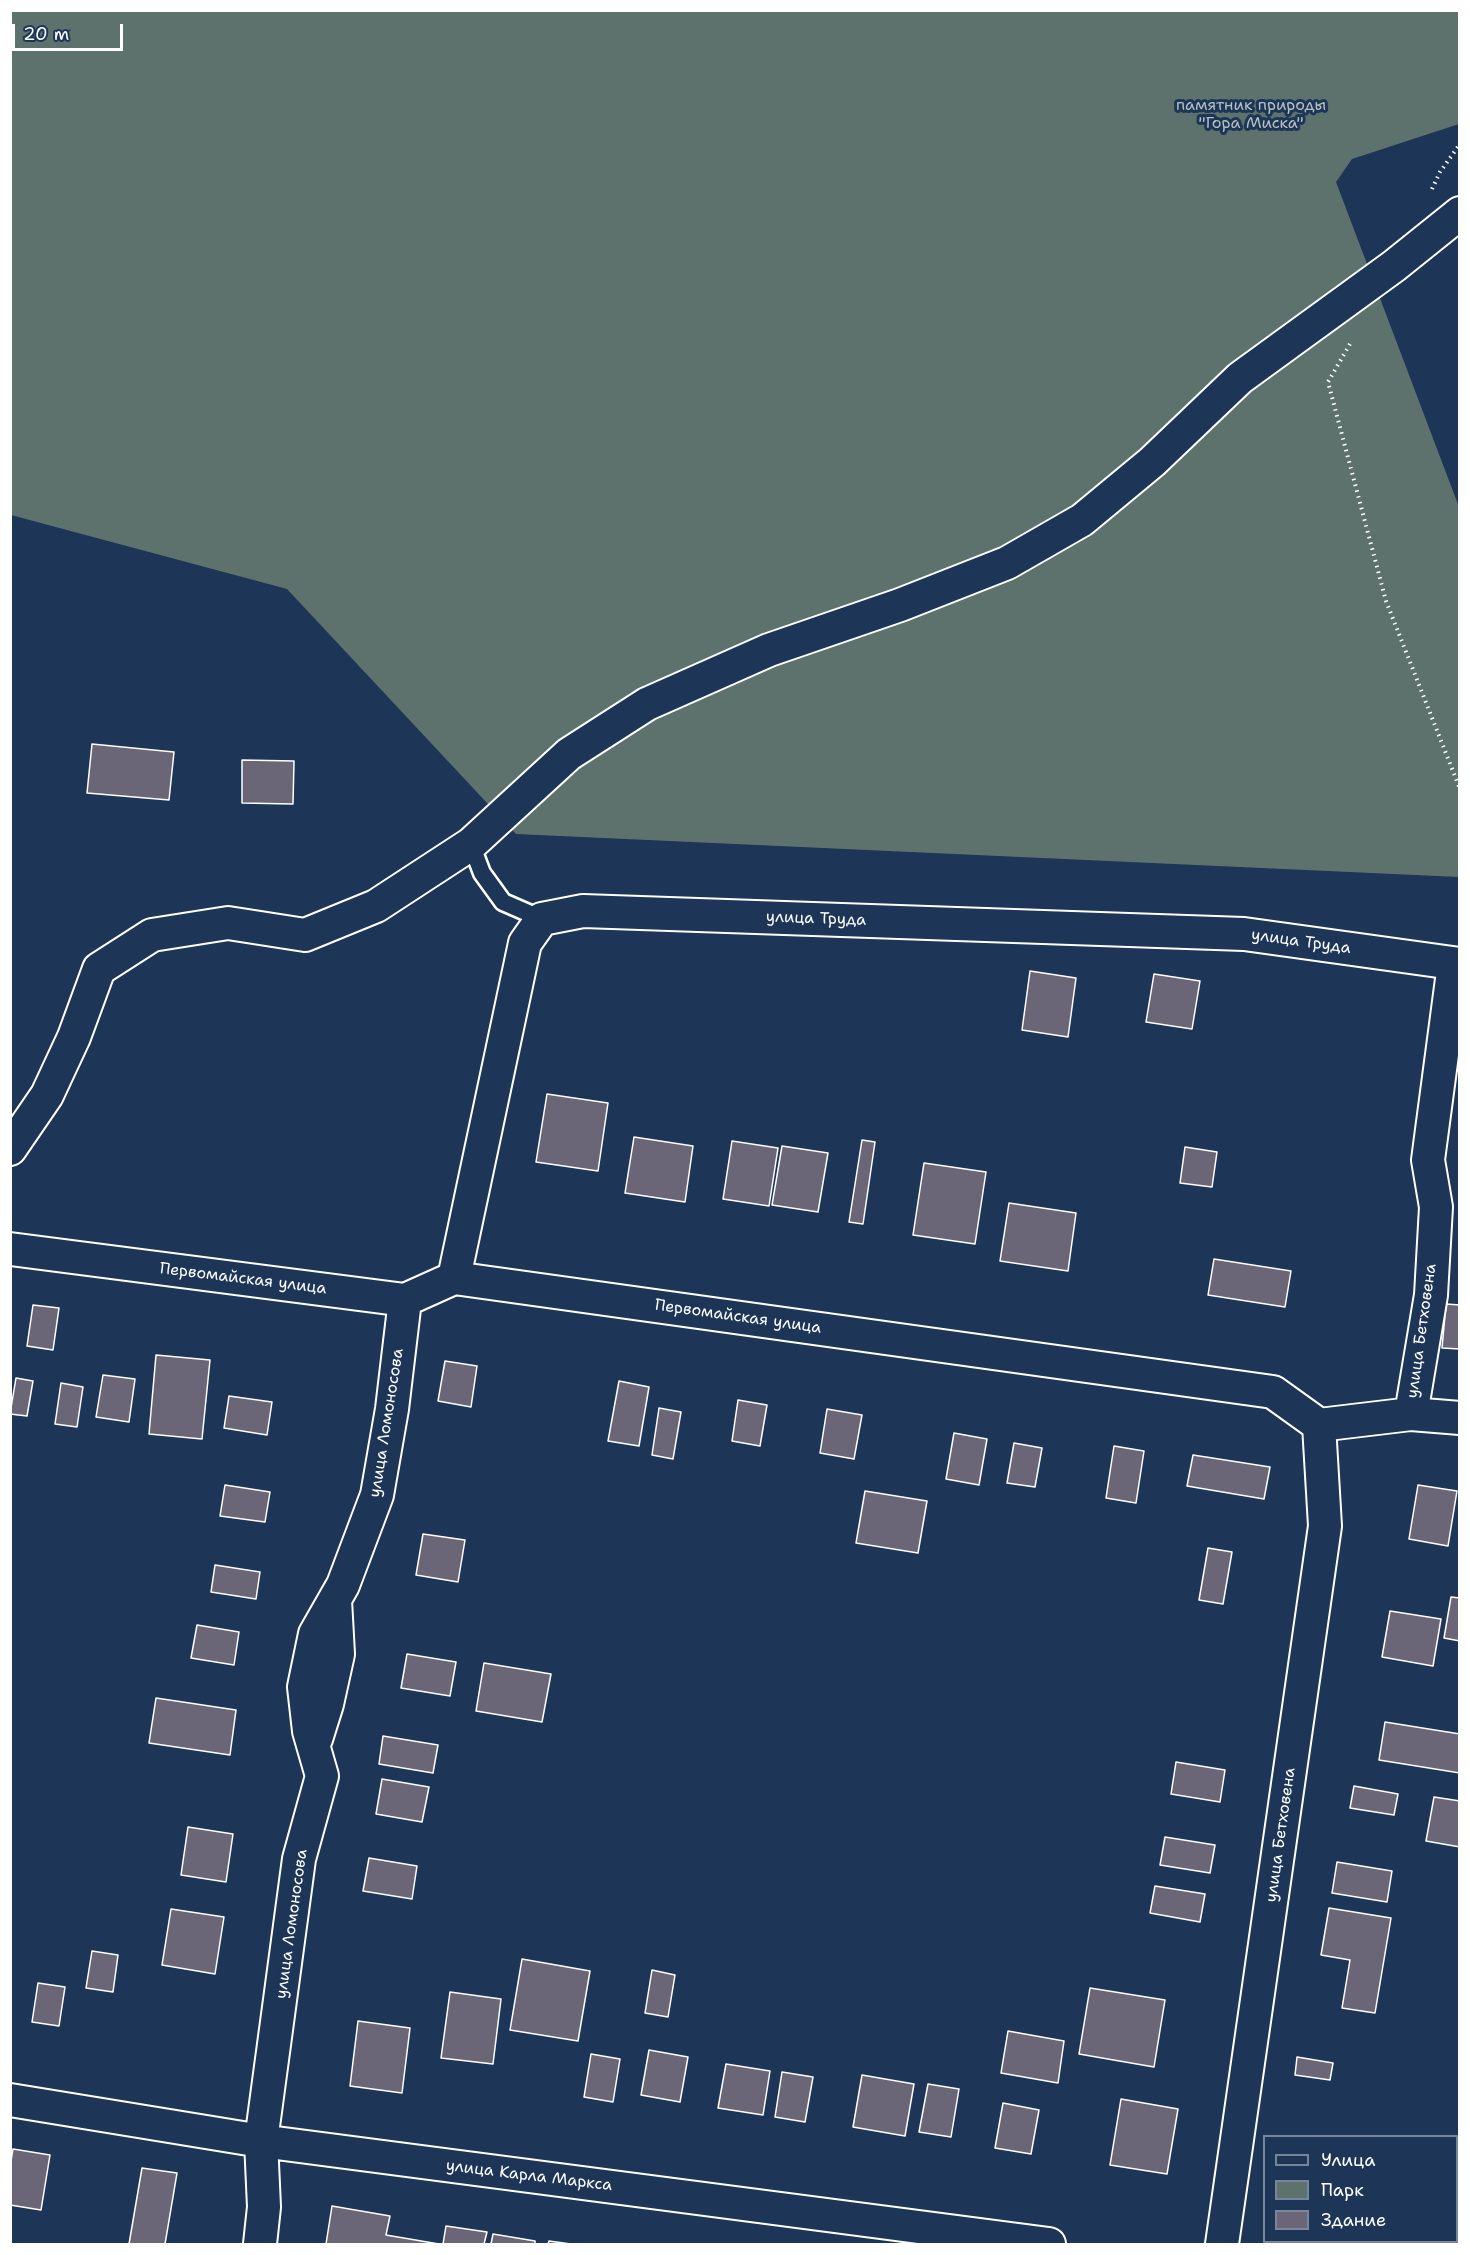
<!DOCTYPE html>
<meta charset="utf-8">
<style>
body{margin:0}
#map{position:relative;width:1470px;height:2255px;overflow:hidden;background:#1d3557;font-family:"Shantell Sans",sans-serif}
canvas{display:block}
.frame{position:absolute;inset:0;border:12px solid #fff;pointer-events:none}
.legend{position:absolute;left:1263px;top:2135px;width:195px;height:108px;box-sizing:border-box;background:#1d3557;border:2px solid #77869a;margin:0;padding:8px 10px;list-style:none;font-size:18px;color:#fff}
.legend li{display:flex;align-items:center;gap:12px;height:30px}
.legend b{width:30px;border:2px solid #77869a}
.scale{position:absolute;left:12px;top:24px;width:111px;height:27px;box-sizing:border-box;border:3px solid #fff;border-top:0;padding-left:8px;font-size:18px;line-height:21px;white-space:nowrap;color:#fff;-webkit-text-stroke:4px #1d3557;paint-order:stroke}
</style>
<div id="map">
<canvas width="1470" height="2255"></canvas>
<div class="frame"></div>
<ul class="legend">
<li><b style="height:8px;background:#1d3557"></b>Улица</li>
<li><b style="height:16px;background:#5d726d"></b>Парк</li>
<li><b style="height:16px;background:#6a6577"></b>Здание</li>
</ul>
<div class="scale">20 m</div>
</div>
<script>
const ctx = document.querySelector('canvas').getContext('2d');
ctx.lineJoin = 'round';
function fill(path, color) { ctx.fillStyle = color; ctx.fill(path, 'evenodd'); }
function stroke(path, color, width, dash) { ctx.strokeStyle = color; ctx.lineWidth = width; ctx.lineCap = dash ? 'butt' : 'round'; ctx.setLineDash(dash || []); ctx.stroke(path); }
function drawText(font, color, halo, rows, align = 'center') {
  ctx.font = font + ' "Shantell Sans",sans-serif'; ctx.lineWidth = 6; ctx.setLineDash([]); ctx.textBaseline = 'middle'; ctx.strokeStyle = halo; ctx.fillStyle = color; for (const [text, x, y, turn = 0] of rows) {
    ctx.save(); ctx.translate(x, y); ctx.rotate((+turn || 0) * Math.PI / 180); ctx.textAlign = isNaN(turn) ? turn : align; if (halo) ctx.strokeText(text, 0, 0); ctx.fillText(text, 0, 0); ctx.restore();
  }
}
fill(new Path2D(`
 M 10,11 L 1459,11 L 1459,124 L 1352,159 L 1336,182 L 1459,507 L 1459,877 L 516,834 L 287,589 L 11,515 Z`), '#5d726d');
const building = new Path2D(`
 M 92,744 L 174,752 L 169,800 L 87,793 Z
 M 242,760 L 294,761 L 293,804 L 242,803 Z
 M 1030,971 L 1076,978 L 1068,1037 L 1022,1030 Z
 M 1154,974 L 1200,981 L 1192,1029 L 1146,1022 Z
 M 547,1094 L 608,1103 L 598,1171 L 536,1162 Z
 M 634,1137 L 693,1146 L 685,1202 L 625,1193 Z
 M 862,1140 L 875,1142 L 863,1224 L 849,1222 Z
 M 732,1141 L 778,1148 L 769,1206 L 723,1199 Z
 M 782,1146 L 828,1153 L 818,1212 L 772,1205 Z
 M 1185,1147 L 1217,1152 L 1212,1187 L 1180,1183 Z
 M 924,1163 L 986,1172 L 975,1244 L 913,1235 Z
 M 1009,1203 L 1076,1213 L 1068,1271 L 1000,1261 Z
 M 1214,1259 L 1291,1271 L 1285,1307 L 1208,1295 Z
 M 1446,1304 L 1460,1305 L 1460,1349 L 1442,1348 Z
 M 33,1305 L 59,1308 L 53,1350 L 27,1346 Z
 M 156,1355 L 210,1360 L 202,1439 L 149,1434 Z
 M 445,1361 L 477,1366 L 471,1407 L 438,1401 Z
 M 103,1375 L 135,1379 L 129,1422 L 96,1417 Z
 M 16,1378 L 33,1381 L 27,1416 L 10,1414 Z
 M 619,1381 L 649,1387 L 639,1446 L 608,1441 Z
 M 61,1383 L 83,1387 L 77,1427 L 55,1424 Z
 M 229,1396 L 272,1402 L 267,1435 L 224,1428 Z
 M 738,1400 L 767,1405 L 760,1446 L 732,1441 Z
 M 659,1408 L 681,1412 L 673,1459 L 652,1455 Z
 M 827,1409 L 862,1415 L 854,1459 L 820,1453 Z
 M 954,1433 L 987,1439 L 979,1485 L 946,1479 Z
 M 1014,1443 L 1042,1448 L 1035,1487 L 1007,1483 Z
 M 1114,1446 L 1144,1451 L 1136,1503 L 1106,1498 Z
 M 1193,1455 L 1270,1467 L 1264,1499 L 1187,1486 Z
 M 225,1485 L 270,1492 L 265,1522 L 220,1516 Z
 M 1418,1485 L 1457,1491 L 1448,1546 L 1409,1539 Z
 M 865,1491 L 927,1501 L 918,1553 L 856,1543 Z
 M 423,1534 L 465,1540 L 458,1582 L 416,1575 Z
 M 1208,1548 L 1232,1552 L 1223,1604 L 1199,1600 Z
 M 215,1565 L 260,1572 L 256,1599 L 211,1592 Z
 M 1451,1597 L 1460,1598 L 1460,1641 L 1444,1638 Z
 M 1390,1611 L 1441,1619 L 1433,1666 L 1382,1657 Z
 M 197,1625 L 239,1632 L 234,1665 L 191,1658 Z
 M 407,1654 L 456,1662 L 450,1696 L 401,1688 Z
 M 484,1663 L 551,1674 L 542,1722 L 476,1711 Z
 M 156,1698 L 236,1710 L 230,1755 L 149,1743 Z
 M 1385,1722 L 1460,1734 L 1460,1773 L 1379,1760 Z
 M 383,1736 L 438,1745 L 433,1773 L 379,1764 Z
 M 1176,1762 L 1225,1770 L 1220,1802 L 1171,1794 Z
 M 382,1779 L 429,1787 L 422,1822 L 376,1814 Z
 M 1354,1786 L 1398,1794 L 1394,1815 L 1350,1808 Z
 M 1434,1797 L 1460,1801 L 1460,1847 L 1426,1841 Z
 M 188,1827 L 233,1834 L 226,1882 L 181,1875 Z
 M 1165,1837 L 1215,1845 L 1210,1873 L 1160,1865 Z
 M 369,1858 L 417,1866 L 412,1899 L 363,1891 Z
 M 1337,1862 L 1392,1871 L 1387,1902 L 1332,1893 Z
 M 1155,1886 L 1205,1894 L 1200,1922 L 1150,1913 Z
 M 1329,1908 L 1391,1918 L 1375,2013 L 1342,2008 L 1350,1960 L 1321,1955 Z
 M 171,1909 L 224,1917 L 215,1974 L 162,1965 Z
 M 92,1951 L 118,1955 L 113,1992 L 86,1988 Z
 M 522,1959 L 590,1971 L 578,2041 L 510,2030 Z
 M 652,1970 L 675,1975 L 668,2017 L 645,2013 Z
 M 38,1983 L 65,1987 L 59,2026 L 32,2022 Z
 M 1090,1988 L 1165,2000 L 1154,2067 L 1079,2054 Z
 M 450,1992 L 501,1999 L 493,2064 L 441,2058 Z
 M 358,2021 L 410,2028 L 402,2093 L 350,2086 Z
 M 1008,2031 L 1064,2041 L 1058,2083 L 1001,2073 Z
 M 649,2050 L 688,2057 L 680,2102 L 641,2095 Z
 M 591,2054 L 620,2059 L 613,2102 L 584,2097 Z
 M 1297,2057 L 1333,2063 L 1330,2080 L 1295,2075 Z
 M 726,2064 L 770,2071 L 763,2115 L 718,2108 Z
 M 782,2072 L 813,2077 L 805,2122 L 775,2117 Z
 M 862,2075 L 914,2084 L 905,2136 L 853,2127 Z
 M 928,2084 L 959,2089 L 951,2137 L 919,2132 Z
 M 1121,2099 L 1178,2109 L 1167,2174 L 1110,2165 Z
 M 1003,2103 L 1039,2110 L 1031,2154 L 995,2148 Z
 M 13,2149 L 50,2155 L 41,2210 L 10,2205 L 10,2167 Z
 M 1456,2152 L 1460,2152 L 1460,2212 L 1456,2212 Z
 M 142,2168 L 177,2173 L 165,2244 L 129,2244 Z
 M 332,2206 L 390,2216 L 386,2235 L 439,2244 L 326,2244 Z
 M 446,2226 L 487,2232 L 484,2244 L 443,2244 Z
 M 493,2234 L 535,2241 L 535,2244 L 491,2244 Z
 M 549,2241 L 571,2244 L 548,2244 Z`);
fill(building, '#6a6577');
stroke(building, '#fff', 1.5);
const lane = new Path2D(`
 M 471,844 L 482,873 L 503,902 L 542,919`);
const street = new Path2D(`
 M 10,1149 L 47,1095 L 74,1037 L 99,969 L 152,935 L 228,923 L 305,935 L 376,906 L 471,844 L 569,754 L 647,704 L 769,650 L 900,605 L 1007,563 L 1082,520 L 1152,462 L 1240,378 L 1394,266 L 1460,213
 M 10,1249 L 405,1300 L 454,1278 L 1273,1392 L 1319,1425 L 1411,1414 L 1460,1418
 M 454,1278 L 525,943 L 542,919 L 583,911 L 1244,934 L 1460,964
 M 1411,1414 L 1431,1295 L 1436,1207 L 1428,1160 L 1454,964
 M 316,1739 L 327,1704 L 338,1654 L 335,1600
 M 10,2100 L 261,2141 L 1049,2244
 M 260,2244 L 264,2207 L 261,2141 L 299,1859 L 322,1776 L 309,1731 L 304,1687 L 315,1634 L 343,1585 L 377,1495 L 392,1409 L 405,1300
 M 1222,2244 L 1325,1526 L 1319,1425`);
stroke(lane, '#fff', 21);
stroke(street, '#fff', 36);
stroke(new Path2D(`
 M 1432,189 L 1440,172 L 1460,144
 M 1350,344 L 1328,382 L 1386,601 L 1460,789`), '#fff', 4, [1.5, 4.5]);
stroke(lane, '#1d3557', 16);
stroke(street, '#1d3557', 32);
drawText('16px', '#b6c0bd', '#1d3557', [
 ["памятник природы",1251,106],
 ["\"Гора Миска\"",1251,124]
]);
drawText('16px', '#fff', '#1d3557', [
 ["улица Труда",816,919,2],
 ["улица Труда",1301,942,8],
 ["Первомайская улица",243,1279,7],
 ["Первомайская улица",738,1317,8],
 ["улица Бетховена",1422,1331,-82],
 ["улица Ломоносова",387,1423,-81],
 ["улица Бетховена",1281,1835,-82],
 ["улица Ломоносова",292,1924,-82],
 ["улица Карла Маркса",529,2176,7]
]);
</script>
